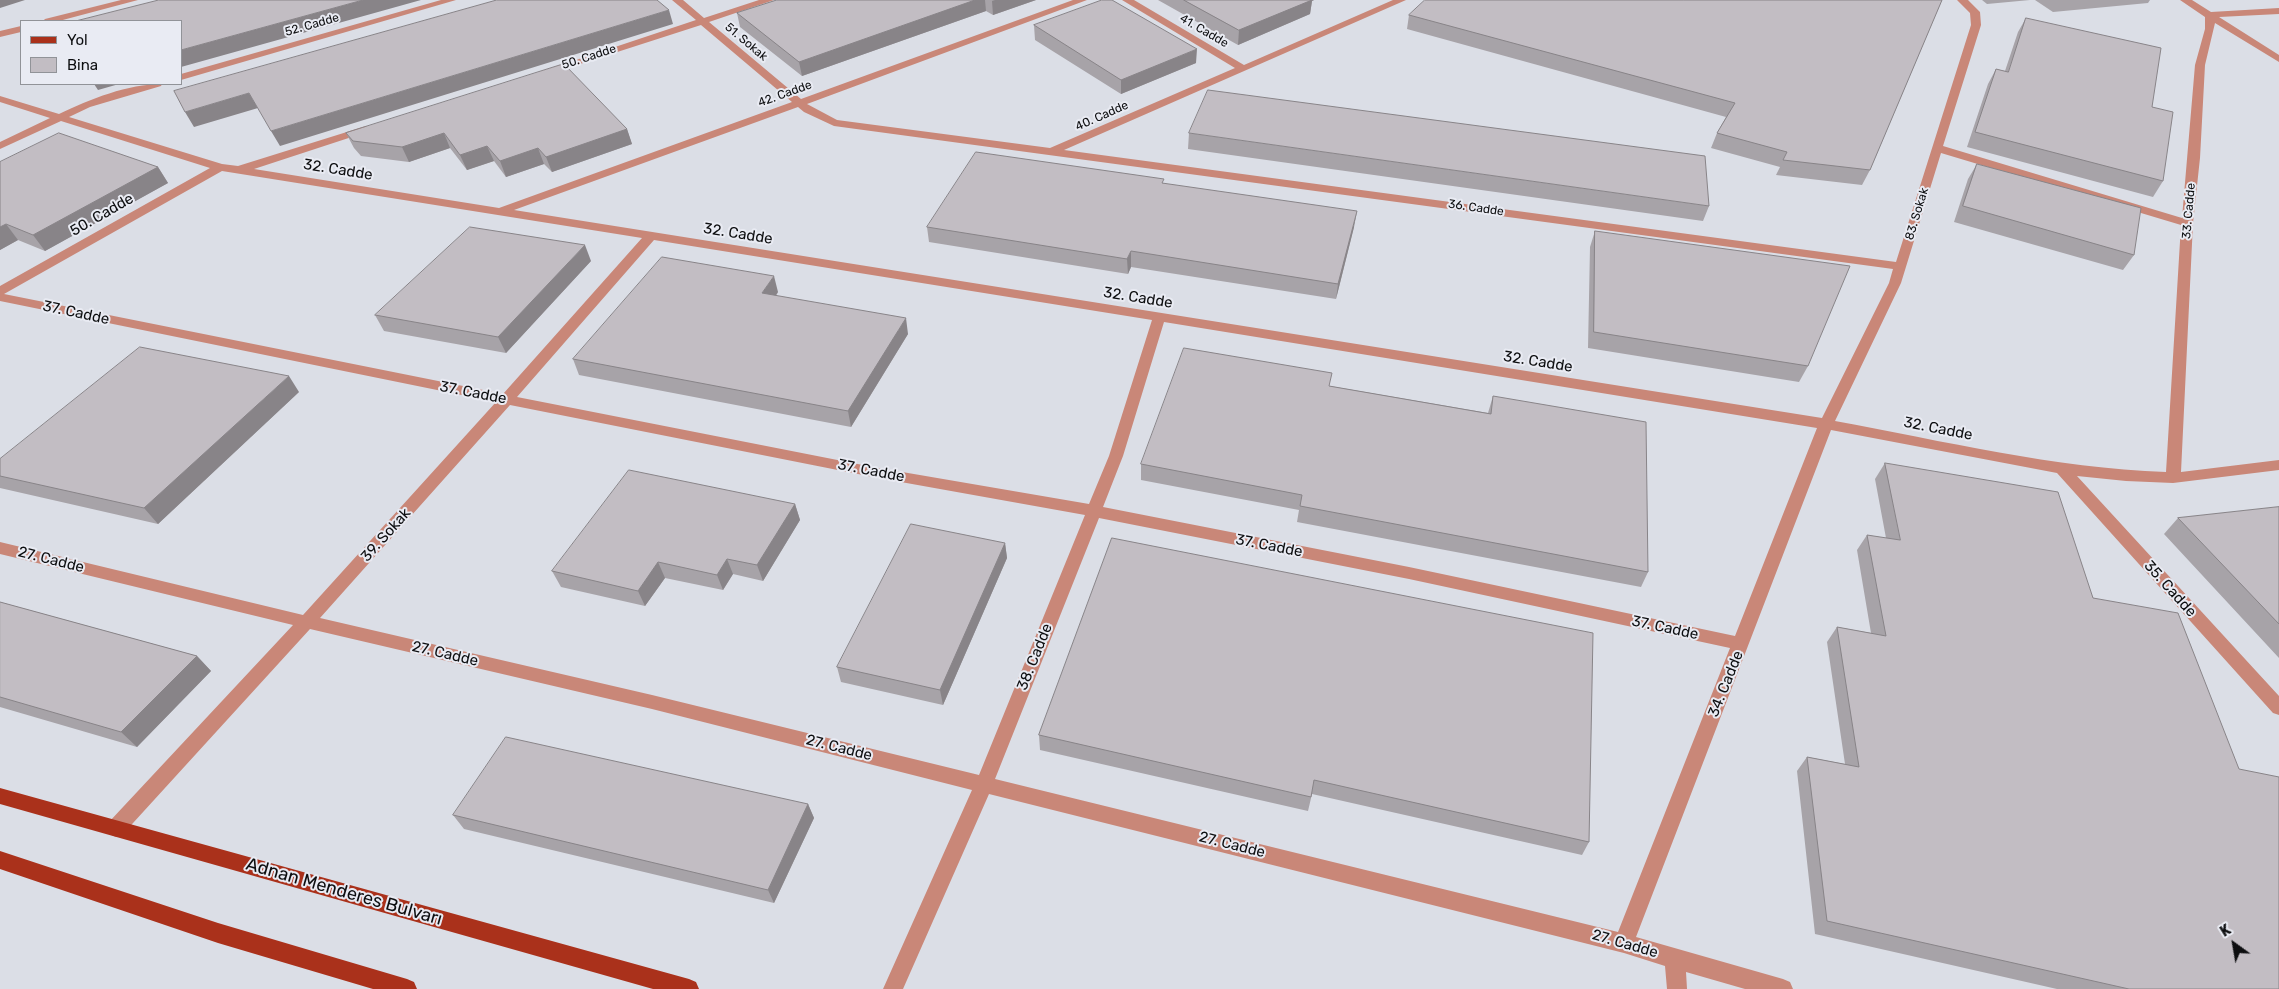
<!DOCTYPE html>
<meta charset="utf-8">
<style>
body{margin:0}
#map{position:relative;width:2279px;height:989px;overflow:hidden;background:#dbdee6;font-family:Rubik,sans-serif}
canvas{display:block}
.legend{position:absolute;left:20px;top:20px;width:162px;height:65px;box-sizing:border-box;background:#e9ebf3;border:1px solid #919398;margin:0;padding:6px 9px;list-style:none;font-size:15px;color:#0d0e10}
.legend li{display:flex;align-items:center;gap:10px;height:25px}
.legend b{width:25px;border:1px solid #919398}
.north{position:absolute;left:2209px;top:919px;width:50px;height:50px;-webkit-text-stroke:4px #e9ebf3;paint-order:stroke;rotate:328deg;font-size:14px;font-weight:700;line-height:20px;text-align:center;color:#0d0e10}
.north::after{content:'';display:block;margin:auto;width:18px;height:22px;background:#0d0e10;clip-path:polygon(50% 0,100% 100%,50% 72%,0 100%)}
</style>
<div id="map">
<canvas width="2279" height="989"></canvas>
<ul class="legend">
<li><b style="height:6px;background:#aa311b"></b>Yol</li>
<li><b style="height:14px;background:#c2bdc3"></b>Bina</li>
</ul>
<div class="north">K</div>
</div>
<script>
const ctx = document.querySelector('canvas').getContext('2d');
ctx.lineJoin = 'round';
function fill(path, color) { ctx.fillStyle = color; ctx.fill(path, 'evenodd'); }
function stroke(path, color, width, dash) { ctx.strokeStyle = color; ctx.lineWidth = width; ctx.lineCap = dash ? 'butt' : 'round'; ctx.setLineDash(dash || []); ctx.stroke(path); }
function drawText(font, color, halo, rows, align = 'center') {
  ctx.font = font + ' Rubik,sans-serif'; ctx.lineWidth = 4; ctx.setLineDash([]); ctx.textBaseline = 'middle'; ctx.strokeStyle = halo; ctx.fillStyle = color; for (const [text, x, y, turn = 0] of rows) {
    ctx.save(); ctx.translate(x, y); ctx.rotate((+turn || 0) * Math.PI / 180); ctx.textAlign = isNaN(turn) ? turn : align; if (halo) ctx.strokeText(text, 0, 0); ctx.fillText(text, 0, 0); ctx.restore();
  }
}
fill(new Path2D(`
 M 121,0 L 138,0 L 59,21 L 43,21 L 45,19 Z
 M 441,0 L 456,0 L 181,80 L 181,74 Z
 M 672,0 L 683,0 L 704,18 L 759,0 L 774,0 L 709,22 L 801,99 L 1073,0 L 1087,0 L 807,104 L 837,120 L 1050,148 L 1235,68 L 1122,0 L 1134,0 L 1244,65 L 1393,0 L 1406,0 L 1064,150 L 1896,262 L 1971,25 L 1970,13 L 1957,0 L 1968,0 L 1980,12 L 1981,25 L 1943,146 L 2182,218 L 2195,65 L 2205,29 L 2205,17 L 2180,0 L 2192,0 L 2211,12 L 2279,8 L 2279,14 L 2219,17 L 2279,55 L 2279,62 L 2215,23 L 2205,65 L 2200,158 L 2193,223 L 2181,472 L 2279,460 L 2279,470 L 2173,483 L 2126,481 L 2077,476 L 2279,696 L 2279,715 L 2273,713 L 2057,473 L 1831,430 L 1636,937 L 1783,979 L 1790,982 L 1793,989 L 1745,989 L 1686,972 L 1687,989 L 1667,989 L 1665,966 L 1624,953 L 989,794 L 903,989 L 883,989 L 972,790 L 652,709 L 310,629 L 123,834 L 116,837 L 109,834 L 107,828 L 109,822 L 293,625 L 0,554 L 0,542 L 303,615 L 496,402 L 0,301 L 0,286 L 210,168 L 61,121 L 0,149 L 0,142 L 50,118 L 0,102 L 0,96 L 59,114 C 90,99 128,84 162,84 L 161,86 L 90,107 L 69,117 L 222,164 L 238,166 L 366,126 L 371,129 L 370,131 L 254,169 L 499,208 L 792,102 L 701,25 L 549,74 L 541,74 L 540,72 L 696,20 ZM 798,107 L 804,112 L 834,126 L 1893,269 L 1889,283 L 1822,418 L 514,210 ZM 1941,153 L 2181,225 L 2166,472 C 2054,468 1944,441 1835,421 L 1901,283 ZM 222,171 L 642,238 L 503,394 L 4,294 ZM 654,240 L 1152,320 L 1109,456 L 1089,504 L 873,467 L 517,397 ZM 1164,322 L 1817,428 L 1735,636 L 1409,567 L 1103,507 L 1123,456 ZM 510,405 L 873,477 L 1085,515 L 979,775 L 652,695 L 320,618 ZM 1099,518 L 1409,579 L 1730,648 L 1618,932 L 995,779 Z
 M 21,26 L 21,32 L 0,37 L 0,31 Z`), '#c98778');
fill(new Path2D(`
 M 0,788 L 689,979 L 696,982 L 699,989 L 653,989 L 0,804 Z
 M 0,851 L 218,923 L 407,979 L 414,982 L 417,989 L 373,989 L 218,943 L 0,869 Z`), '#aa311b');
fill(new Path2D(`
 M 777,0 L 1036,0 L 993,15 L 986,11 L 802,76 L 740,27 L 737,13 Z
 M 1158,0 L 1314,0 L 1312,1 L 1310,14 L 1238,45 Z
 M 1465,0 L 1942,0 L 1870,170 L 1862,185 L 1776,175 L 1780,167 L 1711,148 L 1717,133 L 1726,117 L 1407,29 L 1409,15 Z
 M 1982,0 L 2030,0 L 1987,4 Z
 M 2035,0 L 2150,0 L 2148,3 L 2053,12 Z
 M 2026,18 L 2152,107 L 2163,181 L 2153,197 L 1967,147 L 1988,84 L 1996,69 L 2005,71 L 2018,32 Z
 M 1034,25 L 1196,63 L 1121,94 L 1035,40 Z
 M 627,129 L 632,144 L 552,172 L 544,164 L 506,177 L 494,161 L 467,170 L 450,148 L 409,162 L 361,156 L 354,148 L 346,133 Z
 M 1189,133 L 1709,206 L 1703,221 L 1188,149 Z
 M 0,162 L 158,167 L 168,183 L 45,251 L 18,240 L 0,250 Z
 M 1977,164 L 2134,255 L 2123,270 L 1954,222 L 1968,179 Z
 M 1163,183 L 1354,227 L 1336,299 L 1131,267 L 1128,274 L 929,242 L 927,227 Z
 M 1595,231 L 1808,366 L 1799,382 L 1588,348 L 1590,247 Z
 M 591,261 L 506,353 L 384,331 L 375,315 Z
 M 778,292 L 776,296 L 908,334 L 851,427 L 579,375 L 573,359 Z
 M 1330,386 L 1488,413 L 1493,396 L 1648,572 L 1641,587 L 1297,522 L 1299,510 L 1141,480 L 1141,464 Z
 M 299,392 L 158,524 L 0,488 L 0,459 Z
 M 1885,463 L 2093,598 L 2279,989 L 2057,989 L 1815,934 L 1797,771 L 1807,757 L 1845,764 L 1827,642 L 1837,627 L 1871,633 L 1857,550 L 1867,535 L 1886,538 L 1875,479 Z
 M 795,504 L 800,520 L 763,581 L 733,574 L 723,590 L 665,578 L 645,606 L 561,587 L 552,571 Z
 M 2279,507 L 2279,658 L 2164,534 L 2178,518 Z
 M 1112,538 L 1589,842 L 1582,855 L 1312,794 L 1308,811 L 1040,750 L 1039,735 Z
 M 1005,543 L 1007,558 L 943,705 L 841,682 L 837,667 Z
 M 0,602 L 197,656 L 211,671 L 137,747 L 0,707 Z
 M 808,804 L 814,818 L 774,903 L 464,829 L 453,815 Z`), '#a7a3a8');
fill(new Path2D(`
 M 0,0 L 25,0 L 0,8 Z
 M 363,0 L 421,0 L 181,67 L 181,50 Z
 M 975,0 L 985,0 L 986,11 L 802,76 L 799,62 Z
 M 995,0 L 1036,0 L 993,15 L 992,1 Z
 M 1297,0 L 1314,0 L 1312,1 L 1310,14 L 1238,45 L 1239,30 Z
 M 669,10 L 673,24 L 280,146 L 271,131 Z
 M 1197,49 L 1196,63 L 1121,94 L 1121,80 Z
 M 94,84 L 119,84 L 98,90 Z
 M 249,93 L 258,108 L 194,127 L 185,112 Z
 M 627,129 L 632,144 L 552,172 L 546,157 Z
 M 444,133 L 450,148 L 409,162 L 402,147 Z
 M 487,146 L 494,161 L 467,170 L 460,155 Z
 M 538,148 L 544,164 L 506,177 L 500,161 Z
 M 158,167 L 168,183 L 45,251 L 33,235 Z
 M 1357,211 L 1354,227 L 1336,299 L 1338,284 Z
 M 6,224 L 18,240 L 0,250 L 0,227 Z
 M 585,245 L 591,261 L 506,353 L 498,337 Z
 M 1131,251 L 1131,267 L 1128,274 L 1127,259 Z
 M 774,276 L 778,292 L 766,309 L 762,293 Z
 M 906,318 L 908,334 L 851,427 L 848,411 Z
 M 289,376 L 299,392 L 158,524 L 144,508 Z
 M 795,504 L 800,520 L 763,581 L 757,565 Z
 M 1005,543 L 1007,558 L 943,705 L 940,690 Z
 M 727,559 L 733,574 L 723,590 L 717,575 Z
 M 658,562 L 665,578 L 645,606 L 638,591 Z
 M 197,656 L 211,671 L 137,747 L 121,732 Z
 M 808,804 L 814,818 L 774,903 L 768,890 Z`), '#888488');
const building = new Path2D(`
 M 159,0 L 363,0 L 181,50 L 181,21 L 76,21 Z
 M 497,0 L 657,0 L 669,10 L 271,131 L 249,93 L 185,112 L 174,91 Z
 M 777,0 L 975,0 L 799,62 L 737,13 Z
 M 1102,0 L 1112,0 L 1197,49 L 1121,80 L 1034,25 Z
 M 1184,0 L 1312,0 L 1239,30 Z
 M 1425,0 L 1942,0 L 1870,170 L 1783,160 L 1787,152 L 1717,133 L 1735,103 L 1409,15 Z
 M 2026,18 L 2161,48 L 2152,107 L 2173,112 L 2163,181 L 1975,132 L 1996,69 L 2008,72 Z
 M 564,64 L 627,129 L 546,157 L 538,148 L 500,161 L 487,146 L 460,155 L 444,133 L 402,147 L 353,141 L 346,133 Z
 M 1208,90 L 1705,156 L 1709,206 L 1189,133 Z
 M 59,133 L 158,167 L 33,235 L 6,224 L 0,227 L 0,162 Z
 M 976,152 L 1164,179 L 1162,183 L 1357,211 L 1338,284 L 1131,251 L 1127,259 L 927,227 Z
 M 1977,164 L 2141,208 L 2134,255 L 1963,206 Z
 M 470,227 L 585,245 L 498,337 L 375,315 Z
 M 1595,231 L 1850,266 L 1808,366 L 1594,332 Z
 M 662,257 L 774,276 L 762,293 L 906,318 L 848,411 L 573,359 Z
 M 140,347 L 289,376 L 144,508 L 0,476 L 0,459 Z
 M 1184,348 L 1332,373 L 1329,386 L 1491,414 L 1493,396 L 1646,422 L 1648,572 L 1300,506 L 1302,495 L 1141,464 Z
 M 1885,463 L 2058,492 L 2093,598 L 2178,613 L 2239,769 L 2279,777 L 2279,989 L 2129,989 L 1827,921 L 1807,757 L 1859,767 L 1837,627 L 1886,636 L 1867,535 L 1900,540 Z
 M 629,470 L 795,504 L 757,565 L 727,559 L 717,575 L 658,562 L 638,591 L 552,571 Z
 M 2279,507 L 2279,624 L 2178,518 Z
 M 911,524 L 1005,543 L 940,690 L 837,667 Z
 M 1112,538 L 1593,633 L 1589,842 L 1314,780 L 1311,797 L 1039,735 Z
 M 0,602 L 197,656 L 121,732 L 0,697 Z
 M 506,737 L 808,804 L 768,890 L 453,815 Z`);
fill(building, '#c2bdc3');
stroke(building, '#888488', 1);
drawText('12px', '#0d0e10', '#e9ebf3', [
 ["52. Cadde",312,25,-16],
 ["41. Cadde",1204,31,30],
 ["51. Sokak",746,42,40],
 ["50. Cadde",589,57,-18],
 ["42. Cadde",785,94,-20],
 ["40. Cadde",1102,116,-24],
 ["36. Cadde",1476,208,8],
 ["33. Cadde",2189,211,-85],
 ["83. Sokak",1917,214,-73]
]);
drawText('15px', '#0d0e10', '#e9ebf3', [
 ["32. Cadde",338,170,9],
 ["50. Cadde",102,215,-30],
 ["32. Cadde",738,234,9],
 ["32. Cadde",1138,298,9],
 ["37. Cadde",76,313,12],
 ["32. Cadde",1538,362,9],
 ["37. Cadde",473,393,11],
 ["32. Cadde",1938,429,11],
 ["37. Cadde",871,471,11],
 ["39. Sokak",386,535,-48],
 ["37. Cadde",1269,546,11],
 ["27. Cadde",51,560,14],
 ["35. Cadde",2170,589,48],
 ["37. Cadde",1665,628,12],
 ["27. Cadde",445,654,13],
 ["38. Cadde",1035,657,-68],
 ["34. Cadde",1726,684,-68],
 ["27. Cadde",839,748,14],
 ["27. Cadde",1232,845,14],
 ["27. Cadde",1625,944,16]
]);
drawText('18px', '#0d0e10', '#e9ebf3', [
 ["Adnan Menderes Bulvarı",344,892,16]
]);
</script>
